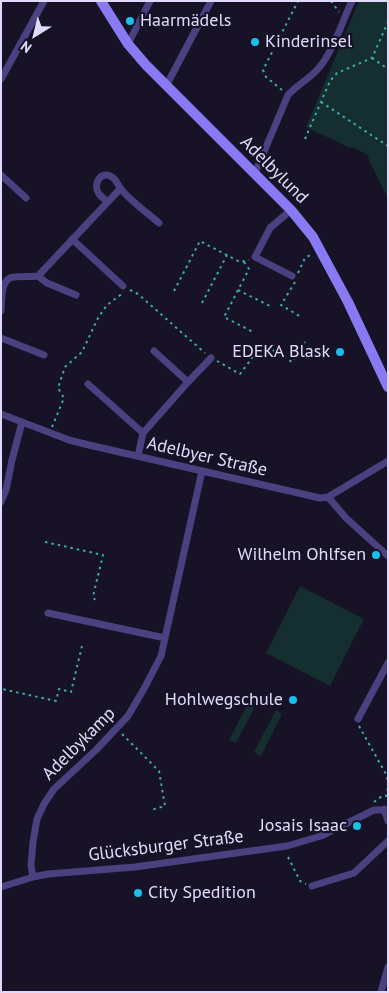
<!DOCTYPE html>
<meta charset="utf-8">
<style>
body{margin:0}
#map{position:relative;width:389px;height:993px;overflow:hidden;background:#171226;font-family:"PT Sans",sans-serif}
canvas{display:block}
.frame{position:absolute;inset:0;border:2px solid #e1dafc;pointer-events:none}
.north{position:absolute;left:10px;top:10px;width:50px;height:50px;-webkit-text-stroke:4px #171226;paint-order:stroke;rotate:216deg;font-size:14px;font-weight:700;line-height:20px;text-align:center;color:#e1dafc}
.north::after{content:'';display:block;margin:auto;width:18px;height:22px;background:#e1dafc;clip-path:polygon(50% 0,100% 100%,50% 72%,0 100%)}
</style>
<div id="map">
<canvas width="389" height="993"></canvas>
<div class="frame"></div>
<div class="north">N</div>
</div>
<script>
const ctx = document.querySelector('canvas').getContext('2d');
ctx.lineJoin = 'round';
function fill(path, color) { ctx.fillStyle = color; ctx.fill(path, 'evenodd'); }
function stroke(path, color, width, dash) { ctx.strokeStyle = color; ctx.lineWidth = width; ctx.lineCap = dash ? 'butt' : 'round'; ctx.setLineDash(dash || []); ctx.stroke(path); }
function drawText(font, color, halo, rows, align = 'center') {
  ctx.font = font + ' "PT Sans",sans-serif'; ctx.lineWidth = 4.5; ctx.setLineDash([]); ctx.textBaseline = 'middle'; ctx.strokeStyle = halo; ctx.fillStyle = color; for (const [text, x, y, turn = 0] of rows) {
    ctx.save(); ctx.translate(x, y); ctx.rotate((+turn || 0) * Math.PI / 180); ctx.textAlign = isNaN(turn) ? turn : align; if (halo) ctx.strokeText(text, 0, 0); ctx.fillText(text, 0, 0); ctx.restore();
  }
}
fill(new Path2D(`
 M 359,1 L 388,1 L 388,199 L 368,158 L 369,156 L 352,147 L 350,148 L 306,127 Z
 M 300,586 L 364,619 L 330,686 L 266,653 Z
 M 251,698 L 258,701 L 236,743 L 229,740 Z
 M 276,710 L 282,714 L 261,756 L 254,752 Z`), '#152e30');
stroke(new Path2D(`
 M 331,1 L 339,12
 M 372,58 L 388,69
 M 282,90 L 266,77 L 263,70 L 298,1
 M 321,102 L 388,146
 M 305,139 L 330,81 L 337,73 L 372,58 L 388,22
 M 244,262 L 249,269 L 224,317 L 253,332
 M 298,273 L 305,258 L 312,254
 M 295,282 L 281,305 L 301,317
 M 130,290 L 138,294 L 205,353
 M 238,290 L 272,307
 M 174,291 L 200,241 L 240,262 L 249,260
 M 202,303 L 227,255
 M 217,361 L 240,374 L 258,350 L 271,349 L 292,362 L 305,342
 M 52,427 L 64,398 L 58,388 L 65,367 L 82,352 L 98,318 L 107,305 L 123,293
 M 45,542 L 103,555 L 93,596 L 95,600
 M 1,694 L 2,689 L 56,701 L 59,689 L 71,692 L 82,646
 M 359,726 L 387,776 L 388,786
 M 122,734 L 159,771 L 165,806 L 151,810
 M 374,802 L 382,796 L 386,796 L 388,788
 M 288,857 L 300,881 L 306,884`), '#3babaf', 2, [2.5, 4]);
stroke(new Path2D(`
 M 128,44 L 150,1
 M 1,79 L 44,1
 M 166,86 L 211,1
 M 255,173 L 288,95 C 297,85 309,79 318,69 C 333,52 342,22 352,1
 M 1,175 L 26,198
 M 108,202 C 105,199 101,197 99,194 C 92,184 101,170 112,177 C 117,180 117,184 121,189 C 129,200 148,213 159,223
 M 291,210 L 270,228 L 255,257 L 292,276
 M 72,239 L 123,286
 M 38,276 L 47,283 L 76,295
 M 1,311 C 2,300 0,278 14,277 C 22,276 30,277 38,276 L 120,189
 M 1,338 L 44,355
 M 154,351 L 188,382 L 211,358
 M 88,384 L 143,433
 M 1,414 L 69,440 L 89,445 L 320,498 L 328,497 L 388,461
 M 138,456 L 143,433 L 188,382
 M 328,497 L 346,518 L 388,556
 M 1,502 L 6,490 L 12,460 L 22,422
 M 48,613 L 165,638
 M 358,719 L 388,663
 M 384,809 L 388,821
 M 33,877 L 31,865 L 33,842 L 37,819 L 44,804 L 54,789 L 96,750 L 128,716 L 145,687 L 161,656 L 202,471
 M 312,886 L 354,873 L 388,841
 M 1,887 L 33,877 L 48,874 L 135,867 L 287,846 L 321,836 L 374,810 L 388,810
 M 381,992 L 388,967`), '#4a4181', 7);
stroke(new Path2D(`
 M 101,1 L 128,44 L 146,65 L 291,210 L 313,237 L 348,302 L 388,387`), '#897af3', 10);
for (const [x, y, r, color] of [
 [130,21,5,"#18c0ea"],
 [255,42,5,"#18c0ea"],
 [340,352,5,"#18c0ea"],
 [376,555,5,"#18c0ea"],
 [293,700,5,"#18c0ea"],
 [357,826,5,"#18c0ea"],
 [138,893,5,"#18c0ea"]
]) { const dot = new Path2D(); dot.arc(x, y, r, 0, 2 * Math.PI); ctx.fillStyle = color; ctx.fill(dot); stroke(dot, '#171226', 2); }
drawText('18px', '#e1dafc', '#171226', [
 ["Haarmädels",140,21,"left"],
 ["Kinderinsel",265,42,"left"],
 ["EDEKA Blask",330,352],
 ["Wilhelm Ohlfsen",366,555],
 ["Hohlwegschule",283,700],
 ["Josais Isaac",347,826],
 ["City Spedition",148,893,"left"]
], 'right');
drawText('18px', '#e1dafc', '#171226', [
 ["Adelbylund",274,170,45],
 ["Adelbyer Straße",207,457,13],
 ["Adelbykamp",79,744,-45],
 ["Glücksburger Straße",166,846,-7]
]);
</script>
